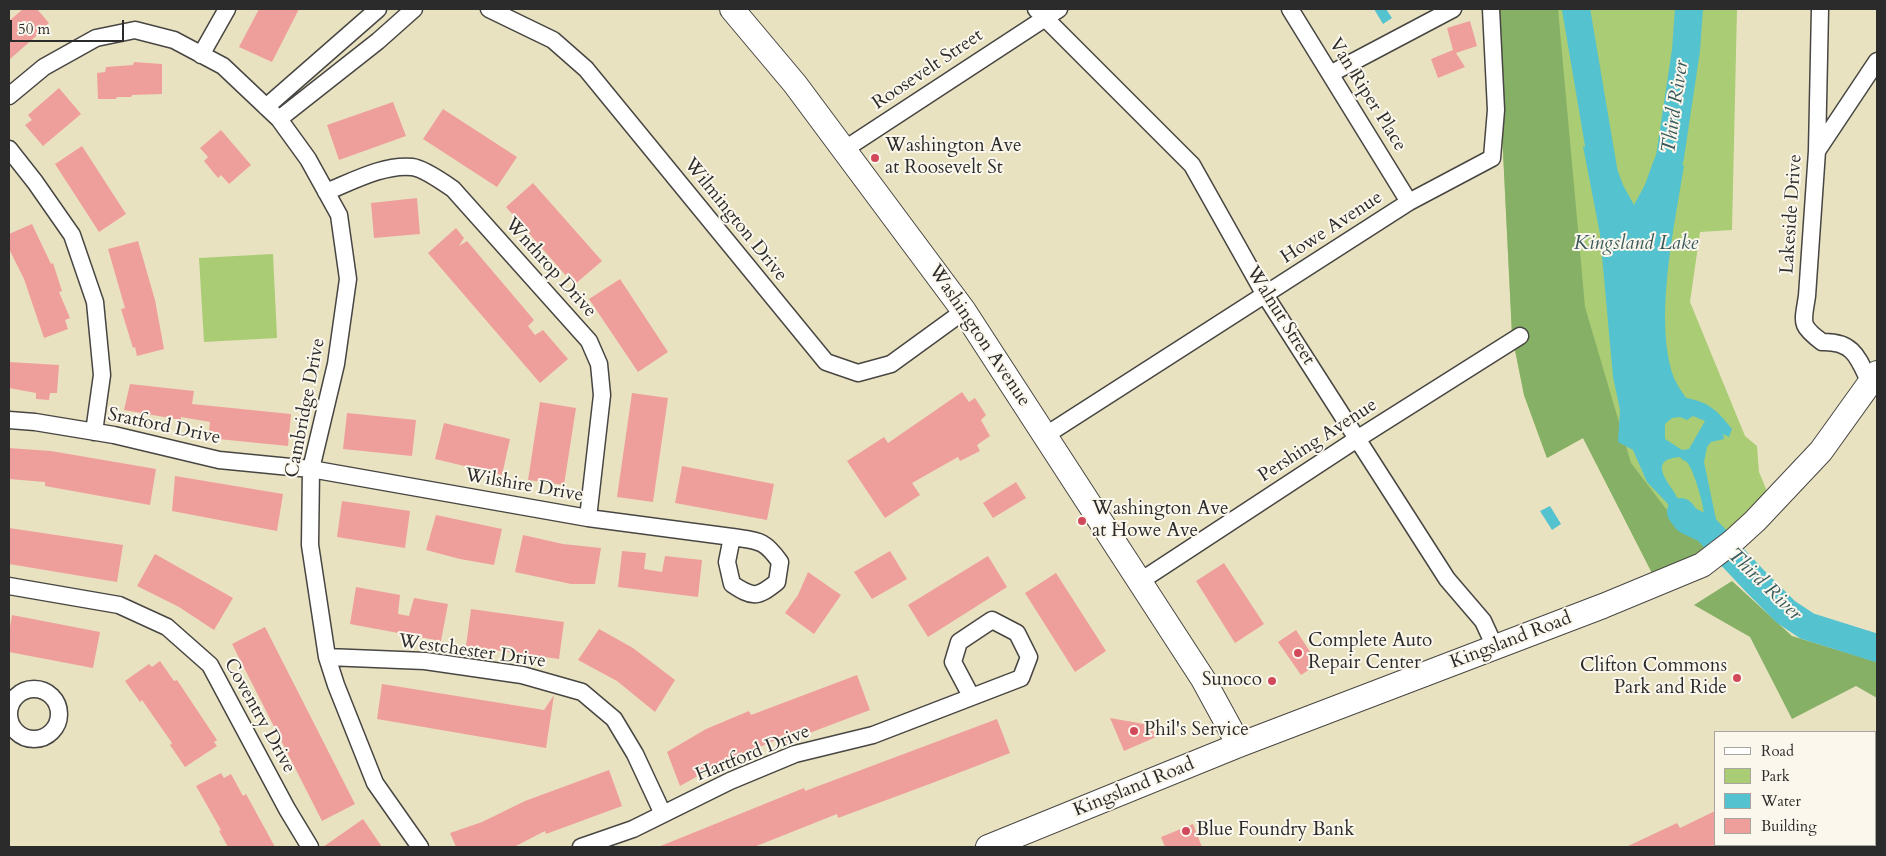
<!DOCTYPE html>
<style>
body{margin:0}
#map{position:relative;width:1886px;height:856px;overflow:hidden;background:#e9e2c1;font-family:Cardo,serif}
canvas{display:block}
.frame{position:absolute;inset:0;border:10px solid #2b2b2b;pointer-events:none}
.legend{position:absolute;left:1714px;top:731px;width:162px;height:115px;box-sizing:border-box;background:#fbf7ec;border:1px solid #a8a59f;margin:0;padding:6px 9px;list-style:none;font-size:15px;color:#2b2b2b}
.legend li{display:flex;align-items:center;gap:10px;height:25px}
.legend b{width:25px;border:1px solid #a8a59f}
.scale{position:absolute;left:10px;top:20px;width:114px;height:22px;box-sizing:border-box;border:2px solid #2b2b2b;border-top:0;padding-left:6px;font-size:15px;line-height:18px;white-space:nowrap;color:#2b2b2b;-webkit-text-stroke:4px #fbf7ec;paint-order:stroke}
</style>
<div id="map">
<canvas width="1886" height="856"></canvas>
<div class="frame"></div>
<ul class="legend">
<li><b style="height:6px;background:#fff"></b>Road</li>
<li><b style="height:14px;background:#a9cc75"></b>Park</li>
<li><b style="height:14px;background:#55c2cf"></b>Water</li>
<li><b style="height:14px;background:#ef9f9b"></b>Building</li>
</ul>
<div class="scale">50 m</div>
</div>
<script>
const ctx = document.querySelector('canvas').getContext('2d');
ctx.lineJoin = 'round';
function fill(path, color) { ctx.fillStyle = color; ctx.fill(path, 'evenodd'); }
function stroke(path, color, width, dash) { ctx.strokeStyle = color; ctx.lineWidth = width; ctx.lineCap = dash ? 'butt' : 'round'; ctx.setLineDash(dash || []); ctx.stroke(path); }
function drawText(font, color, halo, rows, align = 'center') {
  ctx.font = font + ' Cardo,serif'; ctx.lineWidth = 4; ctx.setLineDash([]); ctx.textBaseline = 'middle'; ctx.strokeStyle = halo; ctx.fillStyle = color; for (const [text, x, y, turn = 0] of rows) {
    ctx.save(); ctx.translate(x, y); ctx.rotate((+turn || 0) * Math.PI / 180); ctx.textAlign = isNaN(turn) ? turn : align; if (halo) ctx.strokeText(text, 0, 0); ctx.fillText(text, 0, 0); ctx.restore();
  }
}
fill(new Path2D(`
 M 1496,9 L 1737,9 L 1732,230 L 1700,232 L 1690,302 L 1745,436 L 1757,446 L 1759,472 L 1772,503 L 1732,542 L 1721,530 L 1658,584 L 1583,438 L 1547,458 L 1524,395 L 1512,335 Z
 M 273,254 L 277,338 L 204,342 L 199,258 Z`), '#a9cc75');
fill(new Path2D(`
 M 1496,9 L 1558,9 L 1585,307 L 1631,463 L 1683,531 L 1703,541 L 1713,557 L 1658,585 L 1583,438 L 1547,458 L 1524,395 L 1512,335 Z
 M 1732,581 L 1792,636 L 1877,662 L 1877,698 L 1856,686 L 1792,719 L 1750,637 L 1694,605 Z`), '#86b066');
fill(new Path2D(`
 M 1374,9 L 1386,9 L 1392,18 L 1383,24 Z
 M 1583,146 L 1614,161 L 1623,185 L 1634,205 L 1646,183 L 1654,160 L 1684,165 C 1675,225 1653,320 1674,378 C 1677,385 1682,392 1686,398 C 1709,402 1718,411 1732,429 L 1729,437 L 1723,434 L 1724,439 L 1711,442 L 1707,447 L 1704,462 L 1718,529 L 1705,538 L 1697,531 L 1687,529 L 1677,518 L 1667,503 L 1647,482 L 1633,450 L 1618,442 L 1620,410 L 1613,377 L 1600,234 ZM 1693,416 L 1705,421 L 1689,449 L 1682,450 L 1665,439 L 1665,424 L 1672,418 L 1680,417 L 1687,420 ZM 1680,457 C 1680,458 1686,462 1687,462 C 1694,471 1703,502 1704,514 L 1701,517 C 1700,516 1695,517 1694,516 C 1685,512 1678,499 1674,492 C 1663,476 1651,459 1680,457 Z
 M 1550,506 L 1561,524 L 1552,530 L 1540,511 Z`), '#55c2cf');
stroke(new Path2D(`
 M 1576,9 L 1607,192
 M 1655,198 L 1670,157 L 1686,50 L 1689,9
 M 1681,512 L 1687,520 L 1706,529 L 1755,581 L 1786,612 L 1807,626 L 1877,648`), '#55c2cf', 28);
fill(new Path2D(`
 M 23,9 L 37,9 L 49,23 L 42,29 L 43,30 L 9,60 L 9,21 Z
 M 259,9 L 299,9 L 272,62 L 239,47 Z
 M 1470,21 L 1477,46 L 1456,53 L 1465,67 L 1438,78 L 1431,59 L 1453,50 L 1447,28 Z
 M 134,62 L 162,64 L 162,94 L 132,95 L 131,97 L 117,97 L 116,99 L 98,99 L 97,73 L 105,72 L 106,67 L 133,65 Z
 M 59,88 L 81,114 L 43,146 L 25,125 L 32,120 L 28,115 Z
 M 393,102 L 406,136 L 339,160 L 327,125 Z
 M 443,109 L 517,157 L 497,187 L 423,139 Z
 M 221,130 L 251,165 L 229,184 L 221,175 L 218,178 L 204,161 L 208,157 L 200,148 Z
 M 82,146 L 126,214 L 99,232 L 55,164 Z
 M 533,183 L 602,261 L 574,285 L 506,207 Z
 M 417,198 L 420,234 L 374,238 L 371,203 Z
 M 32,224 L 51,264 L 53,263 L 62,291 L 59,292 L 70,318 L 65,320 L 68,329 L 44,338 L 24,279 L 9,249 L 9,234 Z
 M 456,228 L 464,238 L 459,246 L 467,241 L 534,320 L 528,326 L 535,335 L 543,330 L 568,359 L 540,383 L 428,253 Z
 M 138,241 L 155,300 L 164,349 L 137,356 L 135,347 L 133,348 L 121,309 L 125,308 L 108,249 Z
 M 620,279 L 668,352 L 638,372 L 589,299 Z
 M 9,362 L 59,365 L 57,393 L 50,393 L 49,400 L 36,399 L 36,393 L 9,388 Z
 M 130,384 L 194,391 L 192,404 L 291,414 L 288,446 L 208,438 L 210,422 L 181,417 L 181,420 L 124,410 Z
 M 962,392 L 969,402 L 975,398 L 986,415 L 981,420 L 990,436 L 977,445 L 980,451 L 960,461 L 958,457 L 912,483 L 920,495 L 885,518 L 847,461 L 884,437 L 888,443 Z
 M 632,393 L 668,398 L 653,502 L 617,497 Z
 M 540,402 L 576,408 L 564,485 L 528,480 Z
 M 347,413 L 416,420 L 412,456 L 343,449 Z
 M 444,423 L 510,439 L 502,475 L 435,459 Z
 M 9,448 L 51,451 L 156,469 L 150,505 L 45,486 L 45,482 L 9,479 Z
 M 682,466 L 774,484 L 767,520 L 675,503 Z
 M 175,476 L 283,494 L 277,531 L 172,511 Z
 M 1016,482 L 1026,498 L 993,518 L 983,503 Z
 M 342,501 L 410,511 L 405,548 L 337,537 Z
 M 436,515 L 502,529 L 494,565 L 460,559 L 426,550 Z
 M 9,528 L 123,545 L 117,582 L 9,564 Z
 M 523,535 L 563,544 L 601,548 L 595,584 L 571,584 L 515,572 Z
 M 622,551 L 646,553 L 644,569 L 662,572 L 665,556 L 702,560 L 698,597 L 618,587 Z
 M 890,551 L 907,579 L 872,599 L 854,572 Z
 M 155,554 L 233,598 L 214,630 L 179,607 L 137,586 Z
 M 988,556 L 1007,587 L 928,637 L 908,605 Z
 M 1224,563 L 1264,624 L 1235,643 L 1196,581 Z
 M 808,572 L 841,595 L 814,634 L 785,613 L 798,595 Z
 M 1056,573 L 1106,651 L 1075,672 L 1025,593 Z
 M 356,587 L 400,595 L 398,614 L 409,616 L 414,598 L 448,604 L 441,641 L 350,624 Z
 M 471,609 L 564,622 L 559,659 L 466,646 Z
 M 12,615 L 100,632 L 93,668 L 9,652 L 9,633 Z
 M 265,627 L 355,804 L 322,821 L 232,644 Z
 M 599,629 L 633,648 L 675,680 L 655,712 L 617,681 L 578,660 Z
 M 1296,630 L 1318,664 L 1301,675 L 1278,642 Z
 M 160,661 L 174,681 L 177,680 L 217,740 L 214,742 L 217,746 L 185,767 L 170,745 L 172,743 L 142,700 L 140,702 L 125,681 L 149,664 L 152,667 Z
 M 857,675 L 870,710 L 783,743 L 781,738 L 721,763 L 680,786 L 667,752 L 706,729 L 749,711 L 751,715 Z
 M 382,684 L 544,710 L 554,695 L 546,748 L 377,719 Z
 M 1110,718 L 1150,725 L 1156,737 L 1124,751 Z
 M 997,719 L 1010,753 L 935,782 L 838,818 L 837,814 L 754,847 L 658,847 L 804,788 L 805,791 Z
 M 609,770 L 622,806 L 546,834 L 545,831 L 514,847 L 456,847 L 450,833 L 482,822 L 525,801 Z
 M 221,773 L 224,778 L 231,774 L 243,796 L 246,794 L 275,847 L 228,847 L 219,831 L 221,830 L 196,786 Z
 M 1715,811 L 1715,847 L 1626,847 L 1677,823 L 1680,828 Z
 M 363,819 L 382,847 L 323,847 Z
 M 1193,824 L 1202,847 L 1165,847 L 1161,837 Z`), '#ef9f9b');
const street = new Path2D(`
 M 489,9 L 553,40 L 586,69 L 826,362 L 858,373 L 891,364 L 964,311
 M 1036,9 L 1192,165 L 1265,295 L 1447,579 L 1483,621 L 1495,647
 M 1290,9 L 1409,202
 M 1820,9 L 1817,151 L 1807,296 C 1803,323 1799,325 1822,342 C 1854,341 1858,358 1870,383
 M 201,55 L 227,9
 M 1330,74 L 1453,9
 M 9,96 L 44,67 L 96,38 L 135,30 L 174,40 L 223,66 L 279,119 L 308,159 L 339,215 L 348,279 L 336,364 L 311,469 L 310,545 L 327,657 L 336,685 L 375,783 L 420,847
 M 266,107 L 378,9
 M 279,119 L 378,41 L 414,9
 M 9,149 L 35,182 L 72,235 L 95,302 L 102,375 L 94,432
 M 845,149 L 1059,9
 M 1817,151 L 1877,61
 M 326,192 C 351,182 384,164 412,167 C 423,168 443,182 453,189 L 589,341 L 599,364 L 602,395 L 588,518
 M 9,420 L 35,422 L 114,435 L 219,460 L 311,469 L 588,518 L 732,537 L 727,562 L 732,584 C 753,598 757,598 777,582 L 780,562 C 764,539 758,541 732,537
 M 1046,435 L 1409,202 L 1492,158 L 1496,110 L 1491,9
 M 1139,582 L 1357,439 L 1520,336
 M 9,586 L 119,605 L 167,627 L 210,665 L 287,809 L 310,847
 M 327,657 L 425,661 L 522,675 L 582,692 L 614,719 L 635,754 L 663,814
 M9 714a25 25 0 1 1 50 0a25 25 0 1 1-50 0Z
 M 581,847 L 633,829 L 730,781 L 795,754 L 873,735 L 1021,678 L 1029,657 L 1017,633 L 992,620 L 959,642 L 953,662 L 971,696`);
const secondary = new Path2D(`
 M 732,9 L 795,84 L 964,311 L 1203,679 L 1239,745
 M 988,847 L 1239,745 L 1603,606 L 1702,565 L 1732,542 L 1755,521 L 1821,451 L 1877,373`);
stroke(street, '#484642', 19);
stroke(secondary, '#484642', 26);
stroke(street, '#fff', 16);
stroke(secondary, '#fff', 24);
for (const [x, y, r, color] of [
 [875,158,5,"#d1495b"],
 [1082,521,5,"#d1495b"],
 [1298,653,5,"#d1495b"],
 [1737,678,5,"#d1495b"],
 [1272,681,5,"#d1495b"],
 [1134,731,5,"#d1495b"],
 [1186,831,5,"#d1495b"]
]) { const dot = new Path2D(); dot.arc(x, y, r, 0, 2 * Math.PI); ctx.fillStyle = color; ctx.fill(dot); stroke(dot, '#fbf7ec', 2); }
drawText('19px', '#2b2b2b', '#fbf7ec', [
 ["Roosevelt Street",928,70,-34],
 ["Van Riper Place",1367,95,58],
 ["Lakeside Drive",1792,214,-86],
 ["Wilmington Drive",735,220,51],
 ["Howe Avenue",1332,228,-33],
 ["Wnthrop Drive",550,268,48],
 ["Walnut Street",1280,316,58],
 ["Washington Avenue",979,336,56],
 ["Cambridge Drive",306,408,-79],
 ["Sratford Drive",164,427,12],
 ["Pershing Avenue",1318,441,-33],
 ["Wilshire Drive",524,486,10],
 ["Kingsland Road",1511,641,-21],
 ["Westchester Drive",472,652,8],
 ["Coventry Drive",259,716,61],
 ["Hartford Drive",753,754,-22],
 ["Kingsland Road",1134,788,-22]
]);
drawText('19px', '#2b2b2b', '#fbf7ec', [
 ["Washington Ave",885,147],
 ["at Roosevelt St",885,169],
 ["Washington Ave",1092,510],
 ["at Howe Ave",1092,532],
 ["Complete Auto",1308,642],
 ["Repair Center",1308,664],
 ["Clifton Commons",1727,667,"right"],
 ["Park and Ride",1727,689,"right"],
 ["Sunoco",1262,681,"right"],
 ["Phil's Service",1144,731],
 ["Blue Foundry Bank",1196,831]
], 'left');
drawText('italic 20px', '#38585c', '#fbf7ec', [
 ["Third River",1676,107,-82],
 ["Kingsland Lake",1636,244],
 ["Third River",1764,585,44]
]);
</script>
